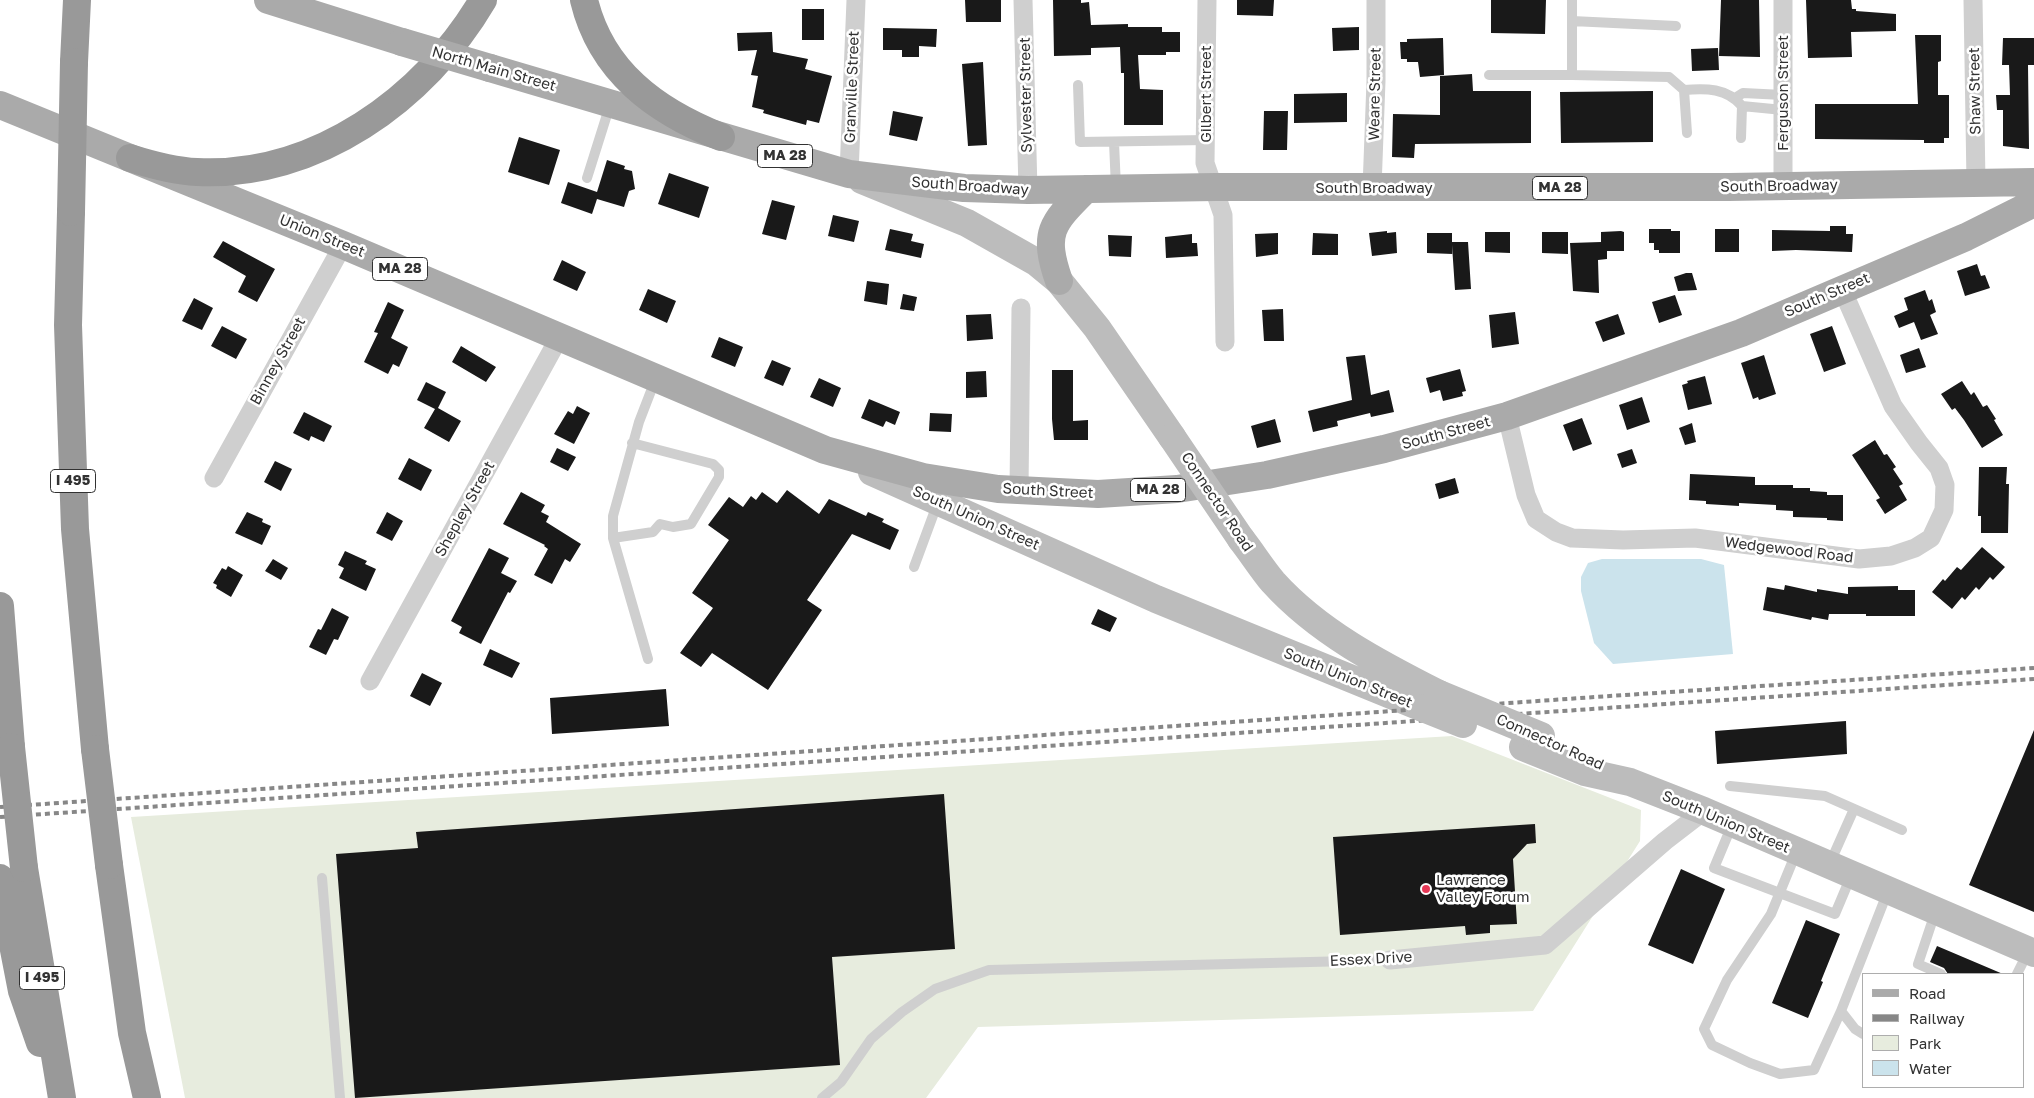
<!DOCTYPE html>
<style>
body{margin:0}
#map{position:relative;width:2034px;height:1098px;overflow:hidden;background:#fff;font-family:"Golos Text",sans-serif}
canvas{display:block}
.legend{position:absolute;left:1862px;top:973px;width:162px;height:115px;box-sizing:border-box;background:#fff;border:1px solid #adadad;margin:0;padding:6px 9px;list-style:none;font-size:15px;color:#323232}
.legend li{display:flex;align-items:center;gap:10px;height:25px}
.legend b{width:25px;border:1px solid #adadad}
</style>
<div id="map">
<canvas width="2034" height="1098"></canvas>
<ul class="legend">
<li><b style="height:6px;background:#aaa"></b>Road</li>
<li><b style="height:6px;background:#878787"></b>Railway</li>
<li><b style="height:14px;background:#e7ecde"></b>Park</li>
<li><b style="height:14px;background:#cbe3ec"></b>Water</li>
</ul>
</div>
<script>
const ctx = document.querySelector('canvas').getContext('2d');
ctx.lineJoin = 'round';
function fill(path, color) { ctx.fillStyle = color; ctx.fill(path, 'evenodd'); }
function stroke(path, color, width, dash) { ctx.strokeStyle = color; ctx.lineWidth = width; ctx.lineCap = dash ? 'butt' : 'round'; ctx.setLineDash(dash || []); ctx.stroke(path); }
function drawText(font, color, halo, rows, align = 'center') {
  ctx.font = font + ' "Golos Text",sans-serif'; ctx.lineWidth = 5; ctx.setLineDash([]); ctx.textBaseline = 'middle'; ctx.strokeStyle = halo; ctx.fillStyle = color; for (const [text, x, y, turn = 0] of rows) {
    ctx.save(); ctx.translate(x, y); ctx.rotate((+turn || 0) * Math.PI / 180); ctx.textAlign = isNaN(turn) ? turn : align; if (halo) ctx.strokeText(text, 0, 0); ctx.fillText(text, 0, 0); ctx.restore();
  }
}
fill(new Path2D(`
 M 1452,736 L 1641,810 L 1640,841 L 1533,1011 L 978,1027 L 926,1098 L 185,1098 L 131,817 Z`), '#e7ecde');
fill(new Path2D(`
 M 1602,559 L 1701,559 L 1724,565 L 1733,654 L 1613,664 L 1594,643 L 1581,591 L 1581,577 L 1588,563 Z`), '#cbe3ec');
fill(new Path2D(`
 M 965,0 L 1001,0 L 1001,22 L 966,22 Z
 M 1053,0 L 1081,0 L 1081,3 L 1089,2 L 1091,25 L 1128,24 L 1128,27 L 1162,27 L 1162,32 L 1180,32 L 1180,52 L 1166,52 L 1166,55 L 1138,55 L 1140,89 L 1163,90 L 1163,125 L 1124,125 L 1124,73 L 1121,73 L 1120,47 L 1091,48 L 1091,55 L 1054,56 Z
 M 1237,0 L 1274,0 L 1273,16 L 1237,15 Z
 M 1491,0 L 1546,0 L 1545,34 L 1491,33 Z
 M 1721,0 L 1759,0 L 1760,57 L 1719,56 Z
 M 1806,0 L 1851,0 L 1852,9 L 1856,9 L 1856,11 L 1896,14 L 1896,31 L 1851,32 L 1852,57 L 1808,58 Z
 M 802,9 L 824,9 L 824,40 L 802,40 Z
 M 1359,27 L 1359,50 L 1333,51 L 1332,28 Z
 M 883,28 L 937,29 L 936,47 L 919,46 L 919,57 L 902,57 L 902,50 L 883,50 Z
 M 772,32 L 773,52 L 808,59 L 805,69 L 832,76 L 819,123 L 807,120 L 806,125 L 763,113 L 764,110 L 752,107 L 758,76 L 751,75 L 757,50 L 738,51 L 737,33 Z
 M 1915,35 L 1941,35 L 1941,61 L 1938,62 L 1938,95 L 1949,95 L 1949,138 L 1944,138 L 1944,143 L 1924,143 L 1924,140 L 1815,139 L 1815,104 L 1918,104 Z
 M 1443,38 L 1444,75 L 1420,77 L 1418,62 L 1407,62 L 1407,59 L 1401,59 L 1400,42 L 1407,42 L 1407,39 Z
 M 2003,38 L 2034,38 L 2034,65 L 2028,65 L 2029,149 L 2003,146 L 2003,110 L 1997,110 L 1996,95 L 2010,95 L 2009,65 L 2002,65 Z
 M 1718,48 L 1719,70 L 1692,71 L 1691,49 Z
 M 983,62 L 987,145 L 968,146 L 962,64 Z
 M 1472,74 L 1473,91 L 1531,91 L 1531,143 L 1415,144 L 1414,158 L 1392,157 L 1393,114 L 1440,115 L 1440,76 Z
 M 1653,91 L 1653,142 L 1561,143 L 1560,92 Z
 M 1347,93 L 1347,122 L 1294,123 L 1294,94 Z
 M 893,111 L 923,117 L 917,141 L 889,135 Z
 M 1264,111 L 1288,111 L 1287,150 L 1263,150 Z
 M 519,137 L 560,150 L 549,185 L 508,172 Z
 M 607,160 L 625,166 L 624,169 L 632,171 L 635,189 L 629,191 L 624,207 L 597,199 L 592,214 L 561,203 L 568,182 L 597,192 Z
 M 669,173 L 709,187 L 699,218 L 658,204 Z
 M 772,200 L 795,206 L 786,240 L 762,234 Z
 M 833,215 L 859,221 L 854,242 L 828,236 Z
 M 1830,226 L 1846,226 L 1846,234 L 1853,234 L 1852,252 L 1796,250 L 1772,251 L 1772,230 L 1830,231 Z
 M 890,229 L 913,234 L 911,241 L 924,244 L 921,258 L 885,250 Z
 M 1649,229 L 1671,229 L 1671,231 L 1680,231 L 1680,253 L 1659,253 L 1659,250 L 1654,250 L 1654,243 L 1649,243 Z
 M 1715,229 L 1739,229 L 1739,252 L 1715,252 Z
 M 1387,231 L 1387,233 L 1396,232 L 1397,253 L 1372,256 L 1369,233 Z
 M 1621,231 L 1624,232 L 1624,251 L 1607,251 L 1607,259 L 1598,260 L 1599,293 L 1573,291 L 1570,243 L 1601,242 L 1601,232 Z
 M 1485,232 L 1510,232 L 1510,253 L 1485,252 Z
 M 1542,232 L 1568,232 L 1568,254 L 1542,253 Z
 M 1278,233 L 1278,254 L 1256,257 L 1255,234 Z
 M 1313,233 L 1338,234 L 1338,255 L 1312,255 Z
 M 1427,233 L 1452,233 L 1452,242 L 1468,242 L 1471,289 L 1455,290 L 1452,245 L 1453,254 L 1427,253 Z
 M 1192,234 L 1192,243 L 1197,243 L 1198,256 L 1166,258 L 1165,237 Z
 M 1108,235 L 1132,236 L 1131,257 L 1109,256 Z
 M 223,241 L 275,269 L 257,302 L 238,292 L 246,276 L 213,257 Z
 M 562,260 L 586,272 L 577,291 L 553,280 Z
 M 1977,264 L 1981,276 L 1985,275 L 1990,288 L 1965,296 L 1957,271 Z
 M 1686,273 L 1692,273 L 1697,290 L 1678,291 L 1674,277 Z
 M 867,281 L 889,284 L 887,305 L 864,301 Z
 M 648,289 L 676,301 L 667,323 L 639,310 Z
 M 1925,290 L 1929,301 L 1932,299 L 1936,312 L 1930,315 L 1938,334 L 1921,340 L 1914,322 L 1899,328 L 1894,316 L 1908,310 L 1904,298 Z
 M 903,294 L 917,297 L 914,311 L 900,309 Z
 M 1675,295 L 1682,315 L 1659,323 L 1652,302 Z
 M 194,298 L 213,308 L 202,330 L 182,321 Z
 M 388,302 L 404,310 L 391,338 L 408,347 L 399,367 L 393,364 L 388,374 L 364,362 L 378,333 L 374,332 Z
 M 1283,309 L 1284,341 L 1264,341 L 1262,310 Z
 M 1515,312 L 1519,344 L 1492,348 L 1489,315 Z
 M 991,314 L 993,339 L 967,341 L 966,315 Z
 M 1618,314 L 1625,334 L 1603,342 L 1595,322 Z
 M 222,326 L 247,339 L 236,359 L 211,346 Z
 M 1832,326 L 1846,364 L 1824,372 L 1810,334 Z
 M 719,337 L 743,347 L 735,367 L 711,357 Z
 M 461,346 L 496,367 L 486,382 L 452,362 Z
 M 1919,348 L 1926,367 L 1906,373 L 1900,355 Z
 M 1365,355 L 1371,395 L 1389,390 L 1394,412 L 1371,417 L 1370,413 L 1337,421 L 1338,426 L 1313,432 L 1308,411 L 1352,400 L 1346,357 Z
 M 1764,355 L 1776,394 L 1759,400 L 1758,397 L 1753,399 L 1741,363 Z
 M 772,360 L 791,368 L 783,386 L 764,378 Z
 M 1460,369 L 1466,391 L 1462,392 L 1463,396 L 1443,401 L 1440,390 L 1430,393 L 1426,378 Z
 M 1052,370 L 1073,370 L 1073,421 L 1088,420 L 1088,440 L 1054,440 L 1052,419 Z
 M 986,371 L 987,397 L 966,398 L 966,372 Z
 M 1705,376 L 1712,404 L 1688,410 L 1682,385 L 1688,383 L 1687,381 Z
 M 819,378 L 841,388 L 833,407 L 810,397 Z
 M 1962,381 L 1971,395 L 1974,392 L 1983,407 L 1987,405 L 1996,419 L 1994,420 L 2003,435 L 1982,448 L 1964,420 L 1955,408 L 1952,410 L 1941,394 Z
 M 426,382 L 446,392 L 438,408 L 461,421 L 449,442 L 424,428 L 435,409 L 417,400 Z
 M 1642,397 L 1650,422 L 1627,430 L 1619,405 Z
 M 869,399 L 900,412 L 895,425 L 886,421 L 883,427 L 861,418 Z
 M 577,406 L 590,413 L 574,444 L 554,434 L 568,411 L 573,414 Z
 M 304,412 L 332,426 L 324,442 L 311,436 L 309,441 L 293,433 Z
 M 930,413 L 952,414 L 951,432 L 929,431 Z
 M 1582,418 L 1592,444 L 1573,451 L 1563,425 Z
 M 1275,419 L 1281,442 L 1257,448 L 1251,426 Z
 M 1692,423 L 1696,442 L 1685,445 L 1679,428 Z
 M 1875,440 L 1884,455 L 1887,454 L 1896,467 L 1893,469 L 1903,484 L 1899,486 L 1907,500 L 1885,514 L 1876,500 L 1880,498 L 1852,455 Z
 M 557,448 L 576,457 L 568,471 L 550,462 Z
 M 1632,449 L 1637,463 L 1622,468 L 1617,454 Z
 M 409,458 L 432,470 L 421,491 L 398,479 Z
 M 275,461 L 292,469 L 281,491 L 264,482 Z
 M 1979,467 L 2007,467 L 2006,484 L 2009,484 L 2008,533 L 1981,533 L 1981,516 L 1978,516 Z
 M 1690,474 L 1755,477 L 1755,485 L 1793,485 L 1793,488 L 1810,488 L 1810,491 L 1827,492 L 1827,495 L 1843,495 L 1843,521 L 1827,520 L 1827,518 L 1793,517 L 1793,511 L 1776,510 L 1776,505 L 1739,503 L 1739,506 L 1706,504 L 1706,501 L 1689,500 Z
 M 1455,478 L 1459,493 L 1439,499 L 1435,484 Z
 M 787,490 L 819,514 L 829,499 L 866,516 L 868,512 L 884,519 L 882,522 L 899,530 L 890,550 L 852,534 L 807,600 L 822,610 L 768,690 L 712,653 L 701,667 L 680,653 L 713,608 L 692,593 L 729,540 L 708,525 L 729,497 L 743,507 L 751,496 L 756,500 L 762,492 L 777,503 Z
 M 521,492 L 545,505 L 541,512 L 549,516 L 546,522 L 581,544 L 570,562 L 565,559 L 552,584 L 534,575 L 548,549 L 544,546 L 545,545 L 503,524 Z
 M 247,512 L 263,519 L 262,522 L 271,526 L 262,545 L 235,533 Z
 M 387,512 L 403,521 L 392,541 L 376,533 Z
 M 1982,547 L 2005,567 L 1993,580 L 1990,577 L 1979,590 L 1976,587 L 1965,600 L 1962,597 L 1952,609 L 1932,592 L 1943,579 L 1945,581 L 1957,567 L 1961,570 Z
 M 489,548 L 509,558 L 501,573 L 517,581 L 510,593 L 508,592 L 481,644 L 459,633 L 462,627 L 451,621 Z
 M 345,551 L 367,561 L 365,564 L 376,569 L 366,591 L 339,578 L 344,568 L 338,565 Z
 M 273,559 L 288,568 L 281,580 L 265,571 Z
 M 228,566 L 243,575 L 231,597 L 216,588 L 217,585 L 213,583 L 222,568 L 226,570 Z
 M 1785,585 L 1817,592 L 1817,589 L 1848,594 L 1848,587 L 1898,586 L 1898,590 L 1915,590 L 1915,616 L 1866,616 L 1866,614 L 1829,614 L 1828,620 L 1812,617 L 1811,620 L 1763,610 L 1767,587 L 1784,590 Z
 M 332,608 L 349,617 L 338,640 L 334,639 L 326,655 L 309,647 L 318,629 L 321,630 Z
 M 1098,609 L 1117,618 L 1110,632 L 1091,624 Z
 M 490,649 L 520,663 L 512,678 L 483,665 Z
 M 422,673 L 442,683 L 430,706 L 410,696 Z
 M 666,689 L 669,726 L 552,734 L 550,698 Z
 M 1846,721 L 1847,754 L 1717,764 L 1715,731 Z
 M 2034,730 L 2034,912 L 1969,885 Z
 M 944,794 L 955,949 L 832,957 L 840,1065 L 355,1098 L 336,854 L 418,848 L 416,832 Z
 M 1535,824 L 1536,843 L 1527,844 L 1513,859 L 1517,924 L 1490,925 L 1490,933 L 1466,935 L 1465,926 L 1340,935 L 1333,837 Z
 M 1681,869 L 1725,889 L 1693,964 L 1648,945 Z
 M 1806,920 L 1840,934 L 1821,981 L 1823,982 L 1808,1018 L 1772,1003 Z
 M 1937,946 L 2003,974 L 1948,974 L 1944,968 L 1930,962 Z`), '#191919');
stroke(new Path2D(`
 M 1572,0 L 1572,75 L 1669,77 L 1684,90 L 1687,133
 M 1572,21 L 1676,26
 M 1489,75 L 1572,75
 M 1078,85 L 1080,142 L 1206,140
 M 1684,90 C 1706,88 1727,88 1742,106 L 1783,110
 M 1735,98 L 1743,93 L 1783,95
 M 1741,138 L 1742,106
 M 1114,142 L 1116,188
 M 587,178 L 610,105
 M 613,538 L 653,532 L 660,524 L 673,527 L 691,524 L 719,477 L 719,470 L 713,464 L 632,443
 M 914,567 L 938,502
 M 648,659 L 613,538 L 613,516 L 639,422 L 656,378
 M 1730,786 L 1825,796 L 1902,830
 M 1732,825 L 1714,868 L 1835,914 L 1851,876
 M 1796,853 L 1771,914 L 1727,980 L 1704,1029 L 1712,1045 L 1750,1063 L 1780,1074 L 1814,1070 L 1841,1011
 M 1830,863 L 1854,809
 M 322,878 L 340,1098
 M 1935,913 L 1918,964 L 1941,974
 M 2017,974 L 2028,952
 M 1863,1034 L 1855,1029 L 1841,1011 L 1888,891
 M 822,1098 L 841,1082 L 871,1039 L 902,1012 L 935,989 L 989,970 L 1390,960`), '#cfcfcf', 10);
stroke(new Path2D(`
 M 1023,0 L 1028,190
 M 1207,0 L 1205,163 L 1223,215 L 1225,342
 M 1783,0 L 1783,186
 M 1973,0 L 1976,182
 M 849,174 L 856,0
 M 1372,188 L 1376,81 L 1376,0
 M 1507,416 L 1526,495 L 1536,519 L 1556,532 L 1572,538 L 1623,540 L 1695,538 L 1859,559 L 1891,556 L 1915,548 L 1931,538 L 1944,510 L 1945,485 L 1939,468 L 1919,443 L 1893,406 L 1842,289
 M 214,478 L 343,245
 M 1019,490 L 1021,308
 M 370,681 L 560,336
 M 1390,960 L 1545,945 L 1665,841 L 1704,811`), '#cfcfcf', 19);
stroke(new Path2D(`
 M 862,180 L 967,223 L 1036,262 L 1059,281 L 1097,328 L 1172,437
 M 872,472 L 1156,599 L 1423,708
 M 1241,539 C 1252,553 1262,569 1273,582 C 1318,632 1380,664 1439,694
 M 1523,747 L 1585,772 L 1630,782 L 1704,811 L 2034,953`), '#bcbcbc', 28);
stroke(new Path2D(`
 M 268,0 L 402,42
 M 490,68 L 849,174 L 964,188 L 1028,190 L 1215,187 L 1729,187 L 2034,182
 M 0,105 L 343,245 L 825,450 L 923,477 L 998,489 L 1098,494 L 1177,489 L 1267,475 L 1384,449 L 1507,416 L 1741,333 L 1966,237 L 2034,203
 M 1059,281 C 1042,232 1052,223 1086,189`), '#aaa', 28);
stroke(new Path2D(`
 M 584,0 C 601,71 655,111 721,137
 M 74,62 L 77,0
 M 130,158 C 152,165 174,171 197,172 C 315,178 425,99 483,0
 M 71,212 L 68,325 L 75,529 L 95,749
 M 0,606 L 11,747
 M 109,865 L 132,1033 L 147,1098
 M 24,868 L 62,1098
 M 0,878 L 22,991 L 40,1043`), '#999', 28);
stroke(new Path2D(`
 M 0,807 L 1610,696 L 2034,668
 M 0,817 L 2034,679`), '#878787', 4, [5, 4]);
stroke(new Path2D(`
 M 1172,437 L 1241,539
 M 1439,694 L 1541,736
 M 1423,708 L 1463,724`), '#bcbcbc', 28);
stroke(new Path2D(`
 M 402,42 L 490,68`), '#aaa', 28);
stroke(new Path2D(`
 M 71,212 L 74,62
 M 11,747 L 24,868
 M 95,749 L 109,865`), '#999', 28);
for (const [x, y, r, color] of [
 [1426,889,5,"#e63856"]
]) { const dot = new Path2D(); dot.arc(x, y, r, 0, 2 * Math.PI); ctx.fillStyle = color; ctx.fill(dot); stroke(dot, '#fff', 2); }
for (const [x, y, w] of [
 [785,156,55],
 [1560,188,55],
 [400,269,55],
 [73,481,45],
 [1158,490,55],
 [42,978,45]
]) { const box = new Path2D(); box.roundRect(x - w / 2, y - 11.5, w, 23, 4); ctx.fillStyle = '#fff'; ctx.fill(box); stroke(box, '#323232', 1); }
drawText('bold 14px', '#323232', null, [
 ["MA 28",785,156],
 ["MA 28",1560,188],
 ["MA 28",400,269],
 ["I 495",73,481],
 ["MA 28",1158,490],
 ["I 495",42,978]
]);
drawText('15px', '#323232', '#fff', [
 ["North Main Street",494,69,16],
 ["Granville Street",852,87,-88],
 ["Shaw Street",1975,91,-91],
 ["Ferguson Street",1783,93,-90],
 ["Gilbert Street",1206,94,-90],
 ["Weare Street",1375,94,-89],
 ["Sylvester Street",1026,95,-91],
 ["South Broadway",970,186,4],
 ["South Broadway",1779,186,-1],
 ["South Broadway",1374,188],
 ["Union Street",322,236,22],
 ["South Street",1827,295,-23],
 ["Binney Street",278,361,-61],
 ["South Street",1446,433,-15],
 ["South Street",1048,491,3],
 ["Connector Road",1217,502,56],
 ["Shepley Street",465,509,-61],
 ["South Union Street",976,518,24],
 ["Wedgewood Road",1789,550,7],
 ["South Union Street",1348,678,22],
 ["Connector Road",1550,742,24],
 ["South Union Street",1726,822,23],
 ["Essex Drive",1371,959,-3]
]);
drawText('15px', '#323232', '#fff', [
 ["Lawrence",1436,880],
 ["Valley Forum",1436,897]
], 'left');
</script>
